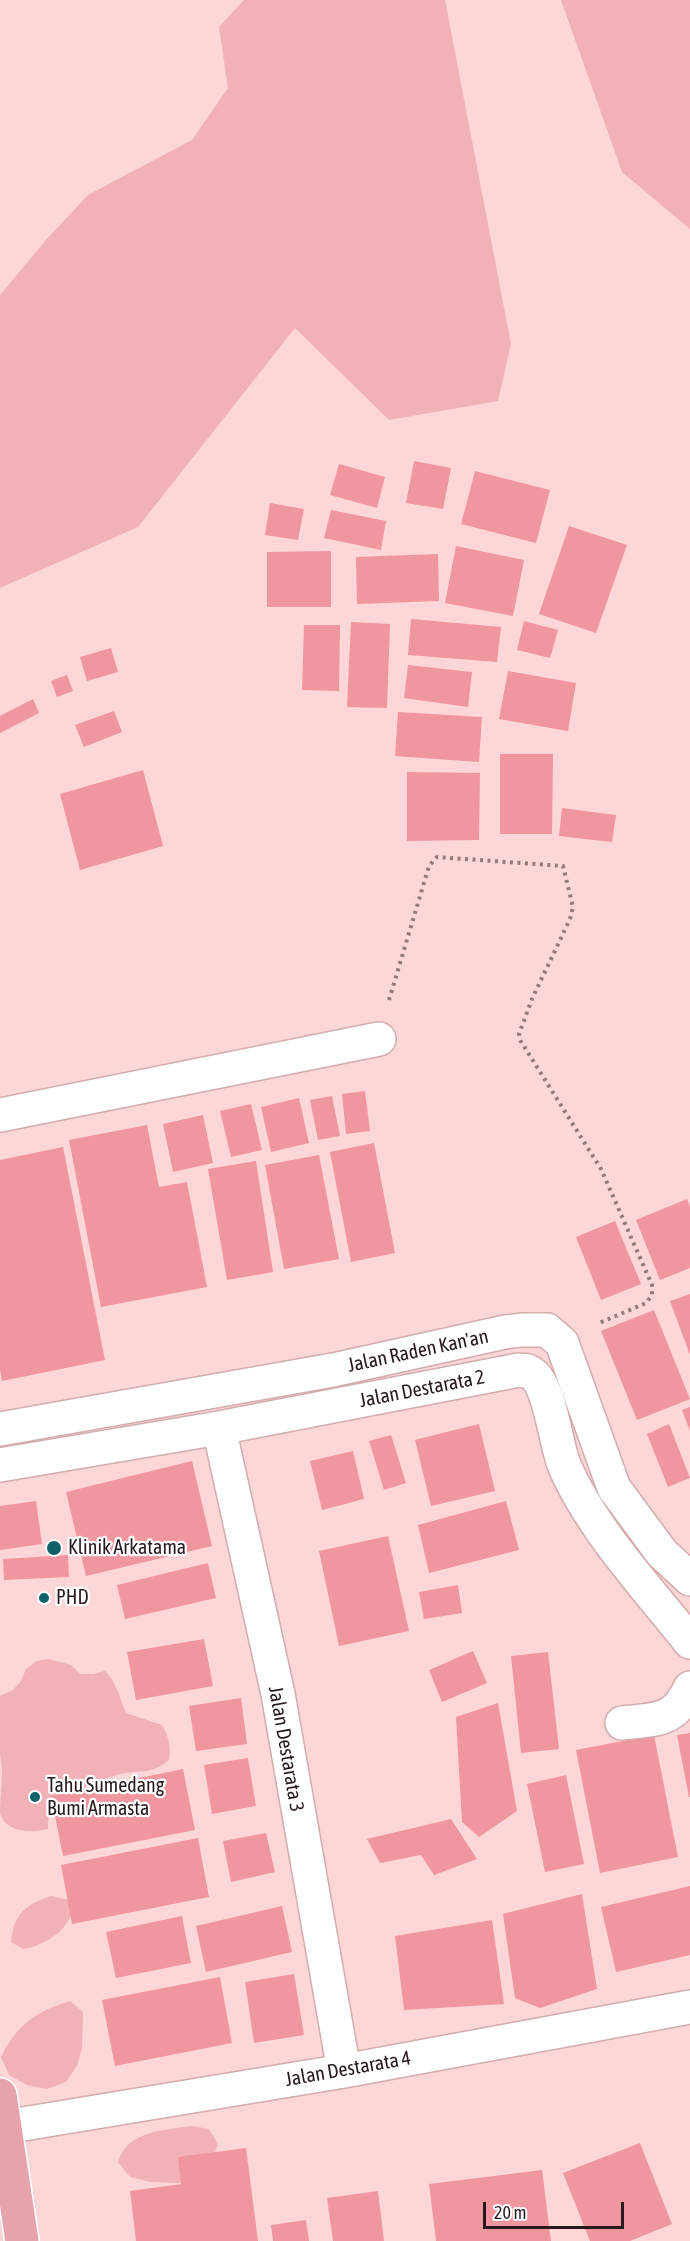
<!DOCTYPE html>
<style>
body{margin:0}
#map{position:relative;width:690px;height:2241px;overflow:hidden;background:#fdd6d8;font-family:"Asap Condensed",sans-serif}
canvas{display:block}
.scale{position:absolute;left:483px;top:2202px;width:141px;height:27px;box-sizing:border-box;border:3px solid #281a1b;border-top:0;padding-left:8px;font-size:18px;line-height:21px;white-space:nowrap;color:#281a1b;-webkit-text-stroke:4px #fff;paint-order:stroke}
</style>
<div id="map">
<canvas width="690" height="2241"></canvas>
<div class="scale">20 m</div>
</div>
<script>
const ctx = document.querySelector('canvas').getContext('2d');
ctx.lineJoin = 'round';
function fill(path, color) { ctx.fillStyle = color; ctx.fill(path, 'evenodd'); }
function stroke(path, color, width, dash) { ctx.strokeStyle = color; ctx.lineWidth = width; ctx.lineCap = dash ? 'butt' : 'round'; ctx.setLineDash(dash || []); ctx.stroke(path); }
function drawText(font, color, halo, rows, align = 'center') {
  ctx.font = font + ' "Asap Condensed",sans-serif'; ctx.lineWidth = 4.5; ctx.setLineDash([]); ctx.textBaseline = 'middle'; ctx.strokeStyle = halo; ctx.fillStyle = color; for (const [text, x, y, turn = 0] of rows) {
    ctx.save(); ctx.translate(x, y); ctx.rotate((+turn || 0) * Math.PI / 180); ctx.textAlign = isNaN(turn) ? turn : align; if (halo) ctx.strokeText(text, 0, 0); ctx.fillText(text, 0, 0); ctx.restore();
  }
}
fill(new Path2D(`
 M 244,0 L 445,0 L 511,344 L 498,401 L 389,420 L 295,328 L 138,527 L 0,588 L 0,295 L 46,240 L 88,195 L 192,140 L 228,88 L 219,27 Z
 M 561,0 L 690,0 L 690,229 L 622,172 Z
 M 48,1659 L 71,1665 L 80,1674 L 93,1674 L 105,1671 C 118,1684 119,1697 126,1713 L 162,1725 C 169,1737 171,1746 169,1760 C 148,1777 140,1768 117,1775 C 102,1779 57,1802 50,1815 C 48,1819 48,1825 48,1829 C 32,1833 6,1833 0,1813 C 0,1800 2,1784 2,1771 C 2,1764 0,1759 0,1752 C 0,1734 0,1715 0,1696 L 13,1690 L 21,1681 L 26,1669 L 36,1661 Z
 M 51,1896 L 75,1901 C 73,1928 47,1945 23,1949 L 11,1942 C 13,1915 26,1904 51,1896 Z
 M 70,2001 L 83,2012 L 82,2048 L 77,2066 L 66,2082 L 47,2089 L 27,2085 L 9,2075 L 1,2057 C 17,2025 36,2011 70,2001 Z
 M 192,2126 L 209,2129 L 218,2144 L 212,2161 L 181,2183 L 150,2182 L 130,2177 L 118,2162 C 120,2156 123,2149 128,2145 C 144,2130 171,2129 192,2126 Z`), '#f0b2b7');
fill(new Path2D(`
 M 414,461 L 451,468 L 443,509 L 406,503 Z
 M 339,464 L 385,477 L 377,508 L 330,495 Z
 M 475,471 L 550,490 L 536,543 L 461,524 Z
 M 270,503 L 304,509 L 298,540 L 265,535 Z
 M 331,510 L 386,521 L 381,550 L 324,538 Z
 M 569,526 L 627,545 L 596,633 L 539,614 Z
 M 456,546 L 524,560 L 513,616 L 445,603 Z
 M 331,551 L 331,607 L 267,607 L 267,552 Z
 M 438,554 L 439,601 L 357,604 L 356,557 Z
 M 411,619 L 501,627 L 497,662 L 408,655 Z
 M 524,621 L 558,630 L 550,658 L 517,650 Z
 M 351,622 L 390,624 L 387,708 L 347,707 Z
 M 304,625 L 340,625 L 339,691 L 302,690 Z
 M 111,648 L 118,672 L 87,681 L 80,657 Z
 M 408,665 L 472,672 L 468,707 L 404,698 Z
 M 508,671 L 576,683 L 568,731 L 499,719 Z
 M 67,675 L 73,691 L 57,697 L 51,681 Z
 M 33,699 L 39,713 L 0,733 L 0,716 Z
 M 114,711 L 122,732 L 84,747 L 75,725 Z
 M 398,712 L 482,717 L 479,762 L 395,756 Z
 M 500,754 L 553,754 L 552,834 L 500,834 Z
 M 143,770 L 163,846 L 80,870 L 60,794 Z
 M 407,772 L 480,773 L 479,840 L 407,841 Z
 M 562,808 L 616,815 L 612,842 L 559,836 Z
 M 365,1091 L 370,1131 L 346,1134 L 342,1094 Z
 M 332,1096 L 340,1136 L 318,1140 L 310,1100 Z
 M 299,1098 L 309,1143 L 271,1152 L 261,1107 Z
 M 251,1104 L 262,1150 L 231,1157 L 220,1111 Z
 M 203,1115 L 213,1163 L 173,1172 L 163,1124 Z
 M 147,1125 L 159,1187 L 187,1182 L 207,1287 L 101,1307 L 69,1140 Z
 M 374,1143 L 395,1253 L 351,1262 L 330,1152 Z
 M 63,1147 L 105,1360 L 2,1381 L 0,1370 L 0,1160 Z
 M 319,1155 L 339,1259 L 284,1269 L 265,1165 Z
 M 256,1161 L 273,1272 L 227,1280 L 208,1169 Z
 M 687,1199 L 690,1207 L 690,1268 L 660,1280 L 636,1220 Z
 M 615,1221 L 641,1284 L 601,1300 L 576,1237 Z
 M 690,1294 L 690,1355 L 670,1301 Z
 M 654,1310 L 690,1399 L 637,1420 L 601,1331 Z
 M 690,1407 L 690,1431 L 682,1410 Z
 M 479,1424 L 495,1491 L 431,1506 L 415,1440 Z
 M 669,1424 L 690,1478 L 668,1487 L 647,1434 Z
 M 391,1435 L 406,1483 L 384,1490 L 369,1441 Z
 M 353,1451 L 364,1499 L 322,1510 L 310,1461 Z
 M 192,1461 L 212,1546 L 86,1576 L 66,1492 Z
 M 36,1501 L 42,1544 L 0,1550 L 0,1506 Z
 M 506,1501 L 519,1550 L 429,1573 L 418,1525 Z
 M 388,1536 L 409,1631 L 339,1646 L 319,1551 Z
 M 68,1555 L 69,1577 L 4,1580 L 3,1559 Z
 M 208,1563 L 216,1598 L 125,1619 L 117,1585 Z
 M 458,1585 L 462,1613 L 424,1619 L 419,1592 Z
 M 204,1639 L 213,1686 L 136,1700 L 127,1652 Z
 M 473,1651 L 487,1683 L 442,1702 L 429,1670 Z
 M 548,1652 L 559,1749 L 521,1753 L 511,1656 Z
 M 241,1698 L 247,1744 L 196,1751 L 189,1706 Z
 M 498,1703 L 517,1811 L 479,1837 L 462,1822 L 456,1717 Z
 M 690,1733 L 690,1797 L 689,1797 L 677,1735 Z
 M 654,1735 L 678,1857 L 600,1873 L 576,1750 Z
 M 248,1758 L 256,1806 L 212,1814 L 204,1765 Z
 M 183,1769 L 195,1830 L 63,1856 L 51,1796 Z
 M 566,1775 L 584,1864 L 545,1872 L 527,1784 Z
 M 451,1819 L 477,1859 L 434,1875 L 421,1855 L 380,1863 L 367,1839 Z
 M 266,1833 L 275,1872 L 231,1882 L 223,1841 Z
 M 198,1838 L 209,1897 L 72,1924 L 61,1865 Z
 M 690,1886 L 690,1955 L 616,1972 L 601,1907 Z
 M 582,1894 L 597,1989 L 540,2008 L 515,1998 L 503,1914 Z
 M 282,1906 L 292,1952 L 206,1972 L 196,1926 Z
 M 182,1916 L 191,1963 L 116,1978 L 106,1932 Z
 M 492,1920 L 504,2004 L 404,2010 L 395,1936 Z
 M 294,1974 L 304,2035 L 254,2043 L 245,1982 Z
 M 220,1977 L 232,2043 L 115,2066 L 102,2000 Z
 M 640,2143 L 672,2224 L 630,2241 L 590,2241 L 563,2173 Z
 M 246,2148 L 258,2241 L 136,2241 L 130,2191 L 181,2184 L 178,2157 Z
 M 542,2170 L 551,2241 L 436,2241 L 429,2184 Z
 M 378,2191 L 384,2241 L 333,2241 L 327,2198 Z
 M 306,2220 L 309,2241 L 273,2241 L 271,2225 Z`), '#f0969e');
const street = new Path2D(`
 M 0,1115 L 379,1039
 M 219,1428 L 278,1694 L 344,2071
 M 0,1465 L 219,1428 L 519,1370 C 522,1371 525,1370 528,1371 C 551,1380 555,1446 565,1467 C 592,1529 648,1589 690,1642
 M 622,1723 C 655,1719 674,1723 690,1688
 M 6,2131 L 17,2125 L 344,2071 L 690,2007`);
const secondary = new Path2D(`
 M 0,1429 L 333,1370 L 505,1332 L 521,1330 L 547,1330 L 562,1343 L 614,1488 L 662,1553 L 690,1579`);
const primary = new Path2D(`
 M 0,2095 L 22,2241`);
stroke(street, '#d2acae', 36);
stroke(secondary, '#d2acae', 36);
stroke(primary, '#fff', 36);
stroke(new Path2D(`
 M 389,1000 L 429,866 L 437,857 L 563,866 L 573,907 L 570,919 L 532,999 L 519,1034 L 520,1040 L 601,1169 L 652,1285 L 652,1295 L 646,1303 L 597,1324`), '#947a7b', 4, [3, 4.5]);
stroke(street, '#fff', 33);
stroke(secondary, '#fff', 33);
stroke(primary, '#e7a3ac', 33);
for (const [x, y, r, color] of [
 [54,1548,8,"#116168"],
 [44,1598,6,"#116168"],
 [35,1797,6,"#116168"]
]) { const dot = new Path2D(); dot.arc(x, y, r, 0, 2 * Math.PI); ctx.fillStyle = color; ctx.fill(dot); stroke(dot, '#fff', 2); }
drawText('20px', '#281a1b', '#fff', [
 ["Jalan Raden Kan'an",418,1351,-12],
 ["Jalan Destarata 2",422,1389,-11],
 ["Jalan Destarata 3",286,1749,80],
 ["Jalan Destarata 4",348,2069,-10]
]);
drawText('20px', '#281a1b', '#fff', [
 ["Klinik Arkatama",68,1548],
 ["PHD",56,1598],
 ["Tahu Sumedang",47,1786],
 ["Bumi Armasta",47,1809]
], 'left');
</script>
